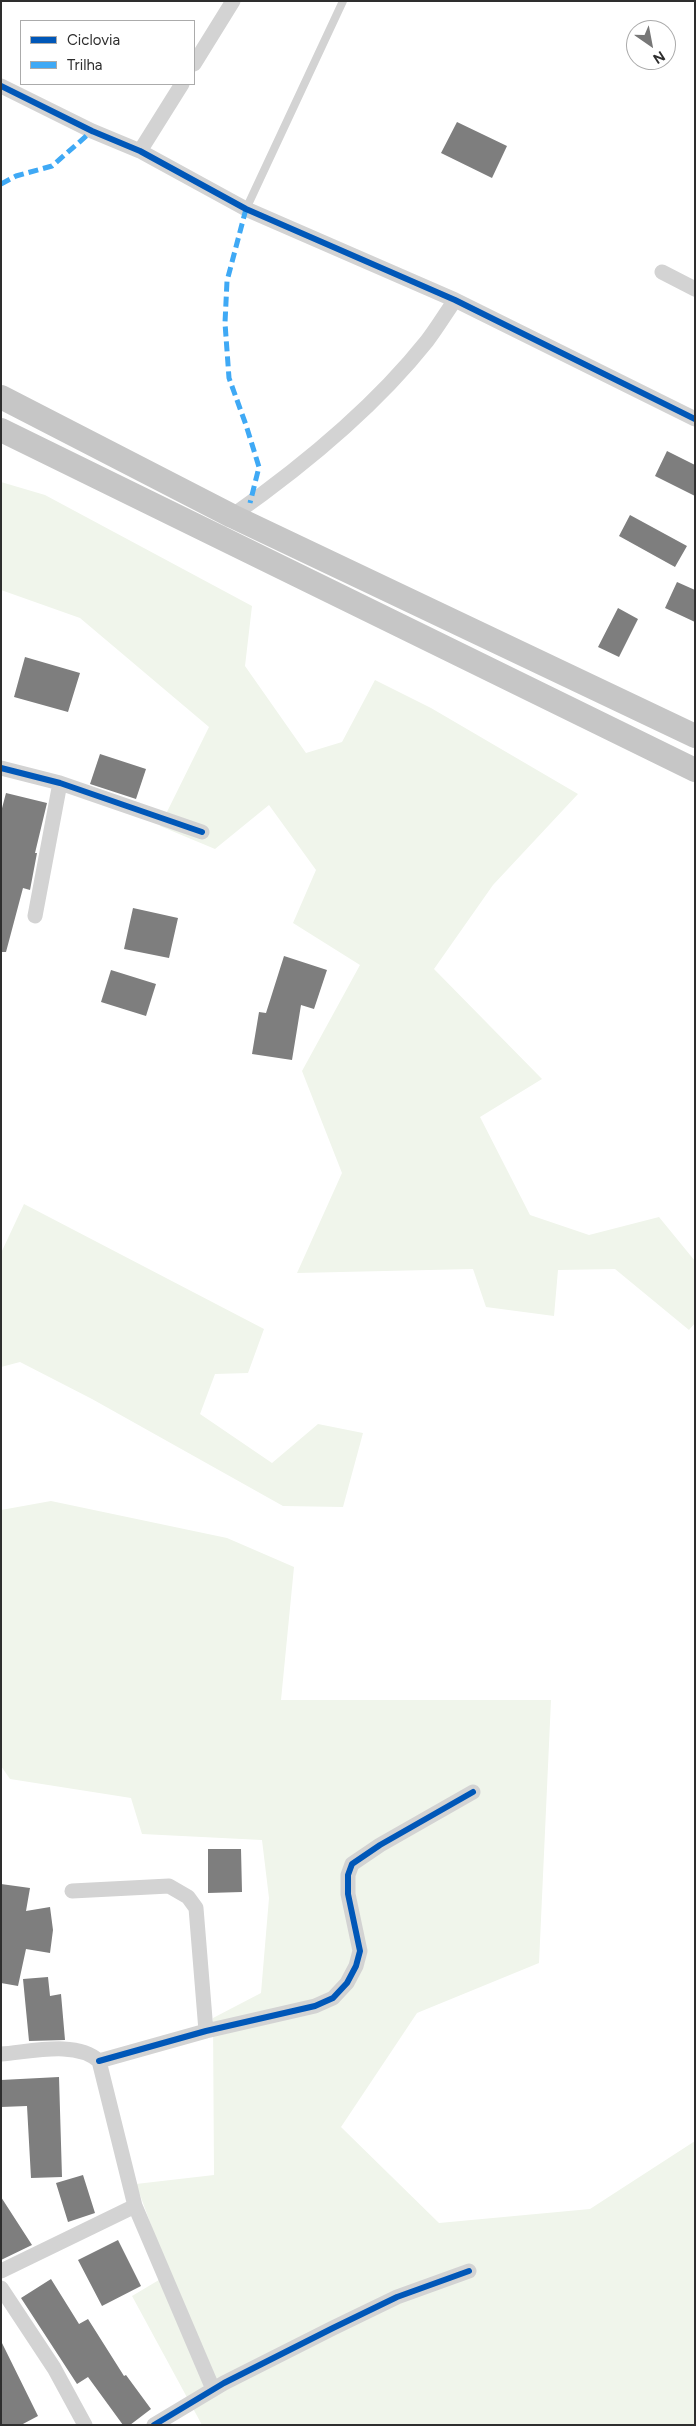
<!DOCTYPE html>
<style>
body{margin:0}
#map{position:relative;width:696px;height:2426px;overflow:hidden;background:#fff;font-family:Figtree,sans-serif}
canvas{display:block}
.frame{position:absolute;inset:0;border:2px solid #2e2e2e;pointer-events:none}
.legend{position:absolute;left:20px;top:20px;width:175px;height:65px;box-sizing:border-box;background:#fff;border:1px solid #ababab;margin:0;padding:6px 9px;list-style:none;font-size:15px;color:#2e2e2e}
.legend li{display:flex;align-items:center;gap:10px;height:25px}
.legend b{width:25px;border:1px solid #ababab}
.north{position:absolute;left:626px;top:20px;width:50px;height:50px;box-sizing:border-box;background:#fff;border:1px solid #ababab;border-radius:50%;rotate:147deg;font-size:14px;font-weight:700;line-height:20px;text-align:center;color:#2e2e2e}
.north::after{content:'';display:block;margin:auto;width:18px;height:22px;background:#777;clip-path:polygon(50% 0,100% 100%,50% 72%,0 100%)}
</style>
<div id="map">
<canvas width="696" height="2426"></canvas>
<div class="frame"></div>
<ul class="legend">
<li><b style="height:6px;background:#0057b8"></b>Ciclovia</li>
<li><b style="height:6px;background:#3fa9f5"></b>Trilha</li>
</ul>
<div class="north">N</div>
</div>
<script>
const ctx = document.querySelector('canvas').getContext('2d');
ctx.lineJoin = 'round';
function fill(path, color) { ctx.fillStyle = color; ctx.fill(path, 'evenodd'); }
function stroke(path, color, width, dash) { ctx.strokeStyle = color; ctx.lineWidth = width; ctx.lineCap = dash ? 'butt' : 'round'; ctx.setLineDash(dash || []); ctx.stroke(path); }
fill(new Path2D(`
 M 1,482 L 45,495 L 252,606 L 245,666 L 306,753 L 342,742 L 375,680 L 431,708 L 578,794 L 493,885 L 434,969 L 542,1079 L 480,1117 L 530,1215 L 589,1235 L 659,1217 L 695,1261 L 695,1323 L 689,1330 L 615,1269 L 558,1270 L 554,1316 L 486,1307 L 473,1269 L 297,1273 L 342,1173 L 302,1071 L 360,965 L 293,923 L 316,870 L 269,805 L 215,849 L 160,826 L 209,727 L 80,618 L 1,590 Z
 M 24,1204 L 264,1329 L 248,1373 L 215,1374 L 200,1414 L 272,1463 L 318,1424 L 363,1433 L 343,1507 L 283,1506 L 92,1399 L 20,1362 L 1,1367 L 1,1253 Z
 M 51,1501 L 227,1538 L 294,1567 L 281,1700 L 551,1700 L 539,1963 L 417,2013 L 341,2127 L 439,2223 L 590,2209 L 695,2141 L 695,2425 L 202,2425 L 132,2296 L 169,2274 L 136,2184 L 214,2175 L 213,2018 L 261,1993 L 269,1898 L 262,1840 L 142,1834 L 131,1798 L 10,1779 L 1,1766 L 1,1510 Z`), '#f0f5eb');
fill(new Path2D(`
 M 457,122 L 507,146 L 492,178 L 441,153 Z
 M 667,451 L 695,465 L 695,496 L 655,476 Z
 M 630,515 L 687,546 L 675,567 L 619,536 Z
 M 677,582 L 695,590 L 695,622 L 665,608 Z
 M 618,608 L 638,619 L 619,657 L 598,647 Z
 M 25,657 L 80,673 L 68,712 L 14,697 Z
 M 100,754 L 146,769 L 136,799 L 90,784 Z
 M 6,793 L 47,803 L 35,853 L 37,853 L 30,890 L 23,888 L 6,952 L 1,952 L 1,812 Z
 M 133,908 L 178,918 L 169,958 L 124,949 Z
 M 284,956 L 327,970 L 314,1009 L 301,1005 L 292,1060 L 252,1054 L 259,1012 L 266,1013 Z
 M 111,970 L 156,984 L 146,1016 L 101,1002 Z
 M 208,1849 L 241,1849 L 242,1892 L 208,1893 Z
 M 1,1884 L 30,1888 L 26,1911 L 50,1907 L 53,1930 L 50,1953 L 26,1949 L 18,1986 L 1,1983 Z
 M 48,1977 L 50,1996 L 61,1994 L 65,2040 L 29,2041 L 23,1979 Z
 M 59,2077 L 62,2177 L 31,2178 L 27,2106 L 1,2107 L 1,2080 Z
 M 83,2175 L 95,2213 L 68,2222 L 56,2183 Z
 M 1,2197 L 32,2245 L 1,2260 Z
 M 118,2240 L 141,2286 L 102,2306 L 78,2260 Z
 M 51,2279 L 79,2324 L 88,2319 L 124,2376 L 126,2375 L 151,2409 L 130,2425 L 123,2425 L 88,2377 L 77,2384 L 21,2298 Z
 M 1,2341 L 38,2416 L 21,2425 L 1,2425 Z`), '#7e7e7e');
stroke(new Path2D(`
 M 246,209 L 343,1`), '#d3d3d3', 8);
stroke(new Path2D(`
 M 194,64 L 233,1
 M 1,86 L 92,131 L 140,151 L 246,209 L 455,300 L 695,419
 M 140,151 L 182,84
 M 662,272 L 695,289
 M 232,516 C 303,466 373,409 427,341 C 437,328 446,313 455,300
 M 1,768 L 60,783 L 202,832
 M 35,916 L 60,783
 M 72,1891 L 169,1886 L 188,1897 L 196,1908 L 206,2031
 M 1,2054 C 30,2052 76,2040 99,2061 L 135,2206
 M 99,2061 L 206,2031 L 315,2006 L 333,1998 L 347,1983 L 356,1966 L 360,1951 L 348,1894 L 348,1875 L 352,1864 L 380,1845 L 473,1792
 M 1,2271 L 135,2206 L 213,2389
 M 1,2288 L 54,2368 L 85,2425
 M 154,2425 L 224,2383 L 333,2328 L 397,2297 L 469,2271`), '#d3d3d3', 15);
stroke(new Path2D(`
 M 1,397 L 232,516 L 695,736
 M 1,430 L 695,770`), '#c6c6c6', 24);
stroke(new Path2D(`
 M 1,184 L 16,176 L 52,166 L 92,131
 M 246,209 L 227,281 L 225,323 L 229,378 L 246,425 L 259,467 L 250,503`), '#3fa9f5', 5, [10, 5]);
stroke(new Path2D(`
 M 1,86 L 92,131 L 140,151 L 246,209 L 455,300 L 695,419
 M 1,768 L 60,783 L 202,832
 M 99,2061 L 206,2031 L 315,2006 L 333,1998 L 347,1983 L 356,1966 L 360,1951 L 348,1894 L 348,1875 L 352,1864 L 380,1845 L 473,1792
 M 154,2425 L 224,2383 L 333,2328 L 397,2297 L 469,2271`), '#0057b8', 6);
</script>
